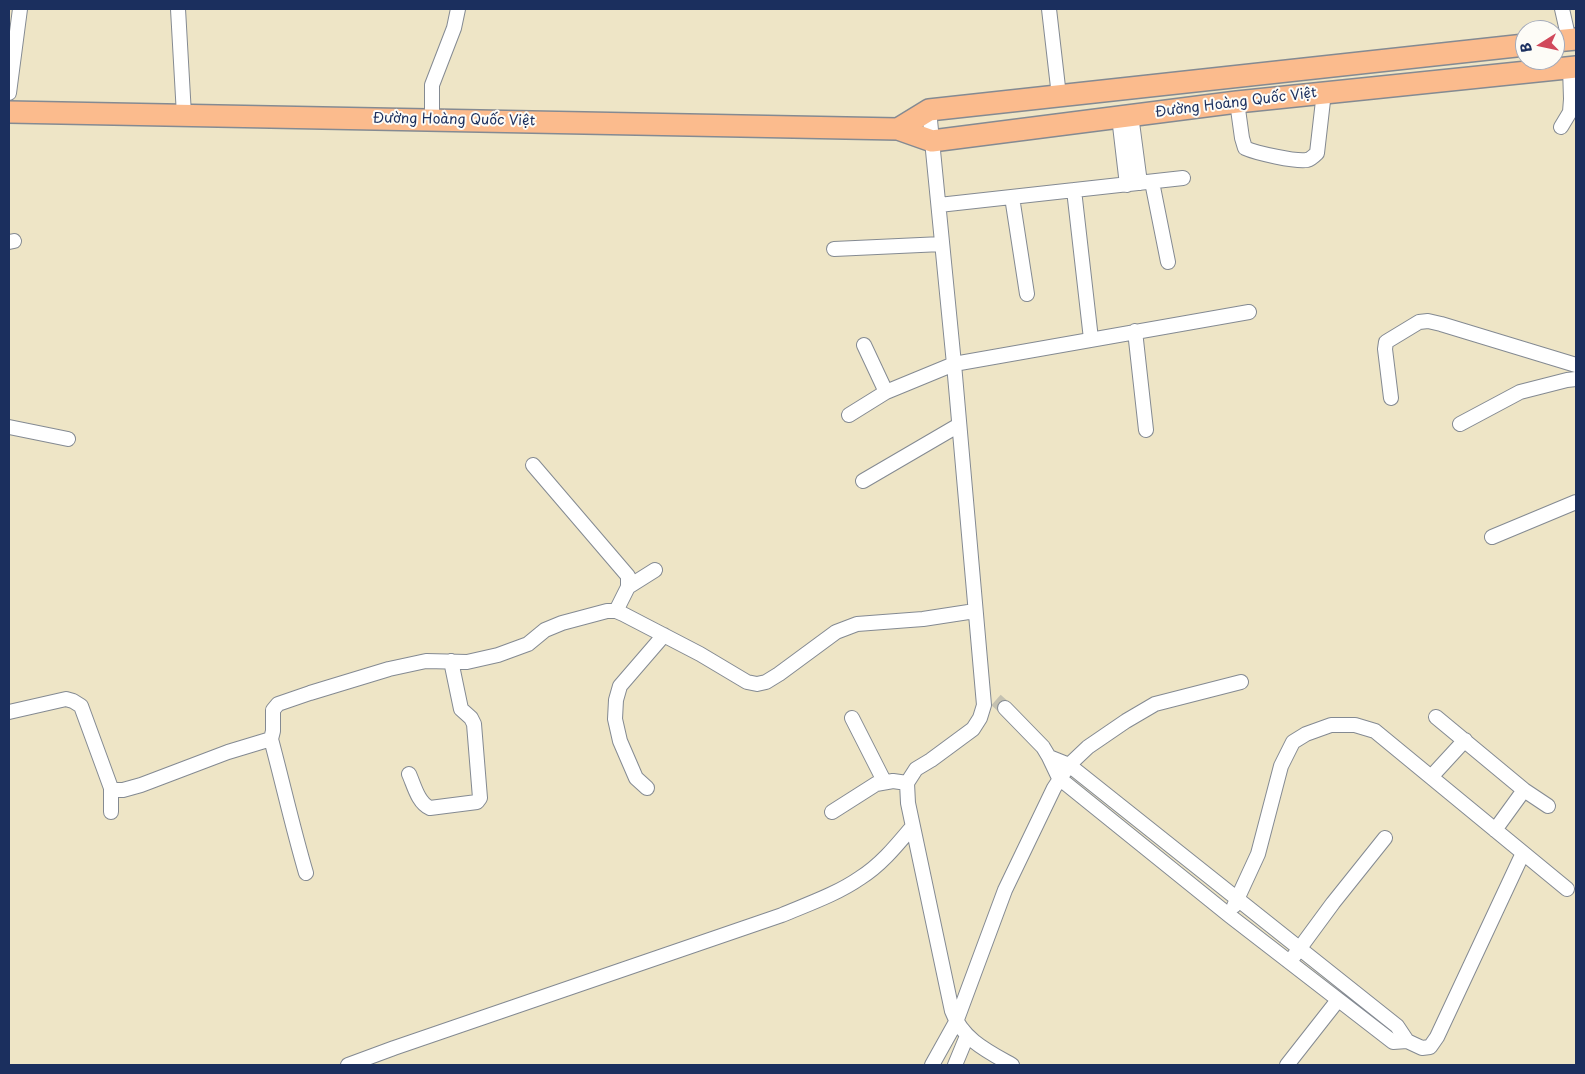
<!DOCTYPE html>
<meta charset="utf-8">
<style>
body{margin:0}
#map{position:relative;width:1585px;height:1074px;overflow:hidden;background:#eee5c6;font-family:"Playpen Sans",sans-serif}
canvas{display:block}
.frame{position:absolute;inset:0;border:10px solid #1b2f5e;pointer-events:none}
.north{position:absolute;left:1515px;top:20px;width:50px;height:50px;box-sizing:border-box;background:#fdfcf7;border:1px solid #a3aaba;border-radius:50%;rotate:260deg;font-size:14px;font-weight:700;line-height:20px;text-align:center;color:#1b2f5e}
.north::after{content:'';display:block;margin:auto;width:18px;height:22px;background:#d1495b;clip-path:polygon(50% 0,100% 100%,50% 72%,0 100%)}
</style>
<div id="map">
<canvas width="1585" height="1074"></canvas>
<div class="frame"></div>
<div class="north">B</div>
</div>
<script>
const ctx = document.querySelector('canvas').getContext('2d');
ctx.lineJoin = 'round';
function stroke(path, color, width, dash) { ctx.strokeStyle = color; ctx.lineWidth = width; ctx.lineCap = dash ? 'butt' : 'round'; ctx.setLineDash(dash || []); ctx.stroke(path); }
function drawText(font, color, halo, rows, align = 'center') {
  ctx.font = font + ' "Playpen Sans",sans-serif'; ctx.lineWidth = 4; ctx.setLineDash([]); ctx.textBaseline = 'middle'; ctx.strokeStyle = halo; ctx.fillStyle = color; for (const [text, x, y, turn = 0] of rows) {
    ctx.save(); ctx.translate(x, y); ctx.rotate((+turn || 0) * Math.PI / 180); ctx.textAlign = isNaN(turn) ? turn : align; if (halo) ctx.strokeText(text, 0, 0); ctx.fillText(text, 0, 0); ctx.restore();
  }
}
stroke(new Path2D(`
 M 996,700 L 1005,708`), '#c4c1b1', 14, [14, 7]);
const minor = new Path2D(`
 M 178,9 L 184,115
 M 1049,9 L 1059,96
 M 1562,9 L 1569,40
 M 9,93 L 20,9
 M 1237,102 L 1242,138 L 1245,148 C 1256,153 1296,162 1307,160 C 1311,159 1314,156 1317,153 L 1324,92
 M 929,110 L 954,364 L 984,705 L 980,718 L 973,729 L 931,760 L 916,769 L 907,783 L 908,803 L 952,1011 C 962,1039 987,1051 1012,1065
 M 1131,115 L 1140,183
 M 1119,117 L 1127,185
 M 432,120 L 432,85 L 454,28 L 458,9
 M 1561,127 L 1570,112 L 1571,99 L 1570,67
 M 1152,182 L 1168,262
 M 1074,190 L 1091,339
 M 1012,197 L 1027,294
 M 939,205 L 1183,178
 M 9,242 L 14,241
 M 834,249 L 942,244
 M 1135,331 L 1146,430
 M 864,345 L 886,392
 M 1391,398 L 1385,349 L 1386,342 L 1419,322 L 1428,321 L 1441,324 L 1576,365
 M 849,415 L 886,392 L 954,364 L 1249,312
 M 1460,424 L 1520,392 L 1567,380 L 1576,379
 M 9,427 L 68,439
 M 533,465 L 628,576 L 628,587 L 616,611
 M 863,481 L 959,425
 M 1492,537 L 1576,502
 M 628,587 L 655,570
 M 1005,708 L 1043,747 L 1049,757
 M 9,712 L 66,699 L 73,701 L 81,706 L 111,788 L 115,790 L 123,790 L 141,785 L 228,752 L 271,739 L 273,731 L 273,710 L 278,704 L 310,693 L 389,669 L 426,661 L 467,662 L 498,655 L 528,644 L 545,630 L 562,623 L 607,611 L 616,611 L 623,614 L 700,654 L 747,682 L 757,684 L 766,682 L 779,674 L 836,632 L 857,624 L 923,619 L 975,611
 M 1436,717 L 1524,790 L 1548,806
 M 852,718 L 884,781
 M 271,739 C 283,784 293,829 306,873
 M 1049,757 L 1069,765 L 1397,1026 L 1407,1041 L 1393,1042 L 1230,916 L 1059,778 Z
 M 409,774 C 414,785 418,803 430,808 L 477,802 L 480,798 L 474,724 L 471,718 L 461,709 L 451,661
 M 1431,777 L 1465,740
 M 111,788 L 111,812
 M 647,788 L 636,778 L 620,741 L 615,719 L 616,700 L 620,686 L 664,635
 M 832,812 L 876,784 L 893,781 L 907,783
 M 1495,830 L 1524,790
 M 1234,906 L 1258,854 L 1281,766 L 1293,742 L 1306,734 L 1331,725 L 1355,725 L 1375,731 L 1567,889
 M 1294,956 L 1333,903 L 1385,838
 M 1407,1041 L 1422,1048 L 1430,1047 L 1437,1037 L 1523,853
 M 348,1065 L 394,1048 L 782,915 C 808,904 837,894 860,878 C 881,865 897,845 913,826
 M 932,1065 L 956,1022 L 1005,890 L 1054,788 L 1069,765 L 1088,747 L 1126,721 L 1155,704 L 1241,682
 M 955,1065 L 967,1036
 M 1287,1065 L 1338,1000`);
const highway = new Path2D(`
 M 1555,41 L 1576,39
 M 9,112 L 898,129 L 932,141 L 1237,102 L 1576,67
 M 898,129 L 929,110 L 1525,45`);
stroke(minor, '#848a92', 16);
stroke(highway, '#848a92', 24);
stroke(minor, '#fff', 14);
stroke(highway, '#fbbb8d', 21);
drawText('14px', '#1b2f5e', '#fdfcf7', [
 ["Đường Hoàng Quốc Việt",1236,103,-7],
 ["Đường Hoàng Quốc Việt",454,120,1]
]);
</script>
